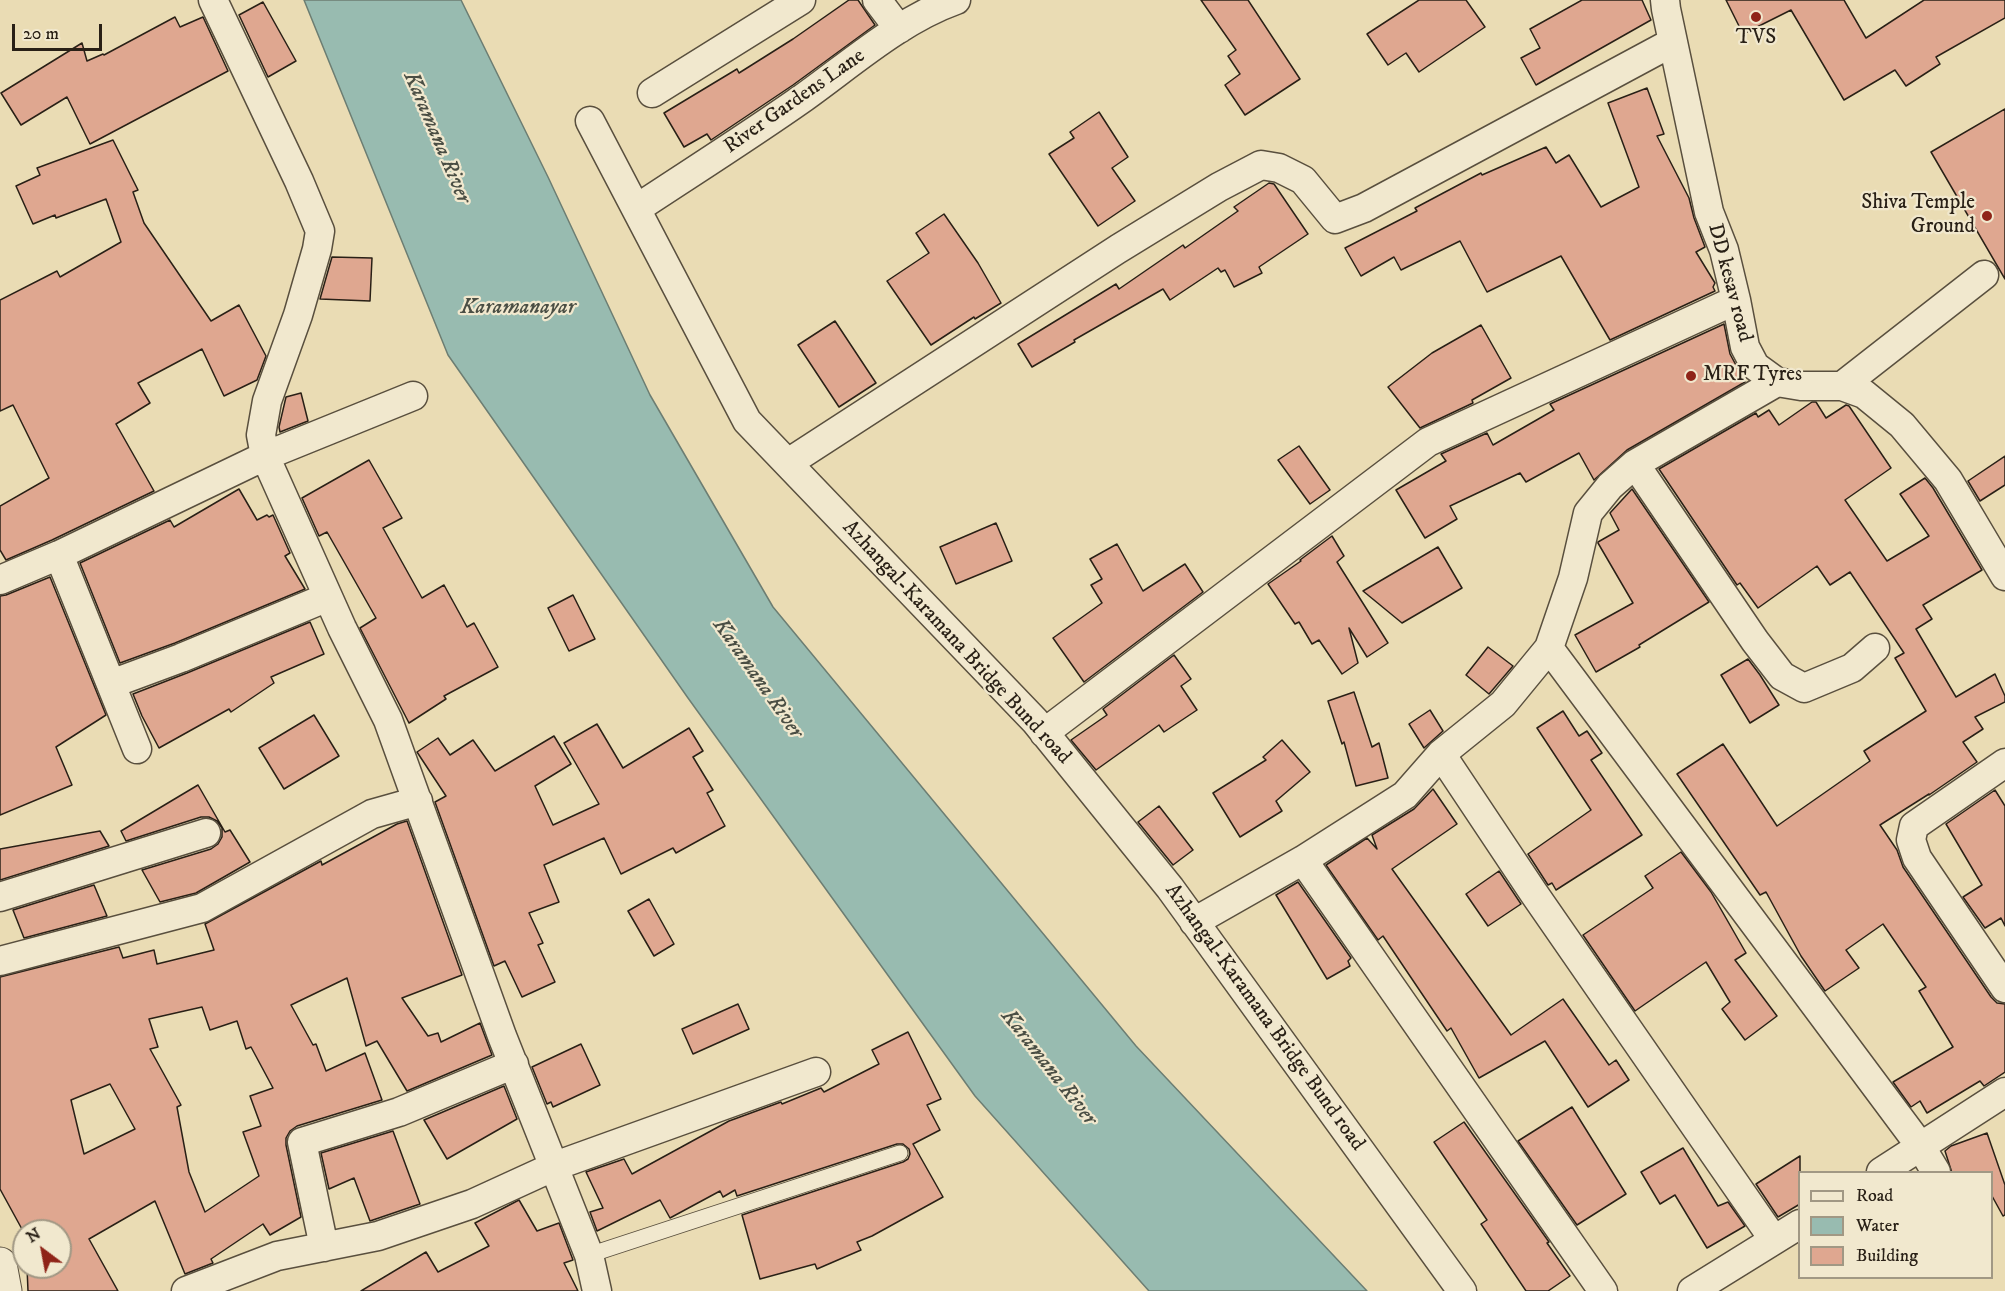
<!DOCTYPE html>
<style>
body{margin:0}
#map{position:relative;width:2005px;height:1291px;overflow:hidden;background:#eadcb4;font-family:"IM FELL DW Pica",serif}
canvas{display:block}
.legend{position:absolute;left:1798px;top:1171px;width:195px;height:108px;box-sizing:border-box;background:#f1e8ce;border:2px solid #a19884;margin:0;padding:8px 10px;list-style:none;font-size:18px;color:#292016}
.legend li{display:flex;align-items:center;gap:12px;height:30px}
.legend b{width:30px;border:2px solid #a19884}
.north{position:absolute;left:12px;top:1219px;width:60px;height:60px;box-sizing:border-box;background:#f1e8ce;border:2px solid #a19884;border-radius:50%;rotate:328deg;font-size:16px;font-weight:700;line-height:24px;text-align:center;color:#292016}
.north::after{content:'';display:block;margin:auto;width:21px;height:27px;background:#8f2418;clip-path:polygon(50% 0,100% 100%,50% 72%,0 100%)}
.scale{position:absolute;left:12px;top:24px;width:90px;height:27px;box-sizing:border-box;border:3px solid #292016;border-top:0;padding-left:8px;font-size:18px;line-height:21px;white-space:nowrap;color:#292016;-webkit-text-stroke:4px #f1e8ce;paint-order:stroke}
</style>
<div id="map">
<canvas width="2005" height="1291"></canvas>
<ul class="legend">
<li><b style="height:8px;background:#f1e8ce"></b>Road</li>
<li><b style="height:16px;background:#98bbb0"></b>Water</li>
<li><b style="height:16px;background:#dfa790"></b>Building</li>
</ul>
<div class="north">N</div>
<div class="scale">20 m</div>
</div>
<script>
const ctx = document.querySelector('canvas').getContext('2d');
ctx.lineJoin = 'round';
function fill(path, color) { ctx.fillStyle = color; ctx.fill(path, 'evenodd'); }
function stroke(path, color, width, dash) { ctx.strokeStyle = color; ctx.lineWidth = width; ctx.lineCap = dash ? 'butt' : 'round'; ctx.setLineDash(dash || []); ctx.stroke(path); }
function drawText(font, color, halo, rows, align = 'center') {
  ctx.font = font + ' "IM FELL DW Pica",serif'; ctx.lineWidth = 4.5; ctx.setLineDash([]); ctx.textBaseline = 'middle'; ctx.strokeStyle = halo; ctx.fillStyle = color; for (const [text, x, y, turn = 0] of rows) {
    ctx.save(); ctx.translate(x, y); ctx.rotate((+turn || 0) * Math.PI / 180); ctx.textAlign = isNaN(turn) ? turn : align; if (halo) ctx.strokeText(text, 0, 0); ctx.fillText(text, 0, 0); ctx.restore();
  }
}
const water = new Path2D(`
 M 304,0 L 461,0 L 548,177 L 650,395 L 773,607 L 1136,1046 L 1367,1291 L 1149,1291 L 975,1096 L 688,698 L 448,355 Z`);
fill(water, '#98bbb0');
stroke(water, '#6c7d72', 1.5);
const building = new Path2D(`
 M 849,0 L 858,0 L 875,25 L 793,85 L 711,140 L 707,134 L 684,147 L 664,113 L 737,69 L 739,73 L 793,39 Z
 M 1201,0 L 1248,0 L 1300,79 L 1245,115 L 1225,85 L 1240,74 L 1228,56 L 1236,50 Z
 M 1419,0 L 1466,0 L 1485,27 L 1419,72 L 1406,53 L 1388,65 L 1367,34 Z
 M 1582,0 L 1642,0 L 1651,20 L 1536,85 L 1521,58 L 1540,48 L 1530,29 Z
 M 1726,0 L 1844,0 L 1866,38 L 1924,0 L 2005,0 L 2005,18 L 1936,57 L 1940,64 L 1906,86 L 1895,70 L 1844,100 L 1791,10 L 1743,34 Z
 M 263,2 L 296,61 L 268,77 L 239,15 Z
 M 175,17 L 180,27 L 203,17 L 228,71 L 90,144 L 67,97 L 21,125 L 1,93 L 82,43 L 87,61 L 103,54 L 104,55 Z
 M 1647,88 L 1664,134 L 1657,136 L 1689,198 L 1694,218 L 1705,247 L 1696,252 L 1715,283 L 1713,287 L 1715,291 L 1610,340 L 1561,256 L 1487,292 L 1460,241 L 1401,270 L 1394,257 L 1361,276 L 1345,248 L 1417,211 L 1415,208 L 1481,173 L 1482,175 L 1546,147 L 1556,163 L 1569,155 L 1601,207 L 1639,187 L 1608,103 Z
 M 2005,109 L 2005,279 L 1931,152 Z
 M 1099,112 L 1128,157 L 1112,168 L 1135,201 L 1098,226 L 1049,154 L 1074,138 L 1070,132 Z
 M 113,140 L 138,190 L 133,192 L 144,223 L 211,321 L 239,305 L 266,356 L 257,380 L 224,396 L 202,349 L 138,383 L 150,403 L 116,424 L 154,491 L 52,540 L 6,560 L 0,550 L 0,506 L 49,478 L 13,405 L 0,411 L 0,300 L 57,271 L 60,277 L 121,242 L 106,199 L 56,218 L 55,215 L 33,224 L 16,186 L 40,175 L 37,168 Z
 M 1269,183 L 1274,184 L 1308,234 L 1259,267 L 1262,273 L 1234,287 L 1225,270 L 1221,272 L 1218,268 L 1170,300 L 1163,289 L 1074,340 L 1075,342 L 1032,367 L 1018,344 L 1116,284 L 1119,289 L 1183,245 L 1185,248 L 1238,211 L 1234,207 Z
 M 944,214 L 978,263 L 1001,303 L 975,319 L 974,317 L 931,345 L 887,281 L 929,253 L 916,233 Z
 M 332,257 L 372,258 L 370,301 L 320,299 Z
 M 835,321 L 876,383 L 839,407 L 798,345 Z
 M 1724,324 L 1730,354 L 1745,382 L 1627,450 L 1594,480 L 1579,453 L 1526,482 L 1520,473 L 1450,506 L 1457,519 L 1425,538 L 1396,490 L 1446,461 L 1441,454 L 1487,433 L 1493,445 L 1554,410 L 1550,404 Z
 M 1481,325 L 1511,378 L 1472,400 L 1473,403 L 1420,428 L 1388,387 L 1432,353 Z
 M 301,393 L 308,421 L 280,432 L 279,427 L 286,397 Z
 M 1812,402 L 1816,402 L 1826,418 L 1846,405 L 1849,406 L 1891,468 L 1845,500 L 1887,561 L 1929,536 L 1900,494 L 1925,478 L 1933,488 L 1982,570 L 1923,605 L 1932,619 L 1916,629 L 1956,697 L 1995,674 L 2005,696 L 2005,702 L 1975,717 L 1983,729 L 1963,742 L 1977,762 L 1929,795 L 1929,794 L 1880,825 L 1897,850 L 1903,867 L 1991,997 L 1997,1003 L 2005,1004 L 2005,1072 L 1984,1086 L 1980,1081 L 1927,1113 L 1920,1101 L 1911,1107 L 1893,1082 L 1953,1047 L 1919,991 L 1926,987 L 1883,924 L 1846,950 L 1859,968 L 1825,991 L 1801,956 L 1766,892 L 1760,895 L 1677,774 L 1723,744 L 1777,826 L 1870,761 L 1864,751 L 1926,711 L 1895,658 L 1904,653 L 1850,572 L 1830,585 L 1817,566 L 1758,608 L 1740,583 L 1737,585 L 1659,469 L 1756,413 L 1758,417 L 1769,410 L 1779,425 Z
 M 1299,446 L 1330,490 L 1310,504 L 1278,460 Z
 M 2005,456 L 2005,485 L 1980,501 L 1968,481 Z
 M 369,460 L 402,518 L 383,528 L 422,598 L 444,585 L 467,627 L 474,623 L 498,667 L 444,696 L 446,699 L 409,723 L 360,628 L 376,618 L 327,532 L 319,536 L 302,498 Z
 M 239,489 L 257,520 L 267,515 L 269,517 L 273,515 L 290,553 L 285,556 L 305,589 L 175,643 L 120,663 L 80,563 L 170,520 L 174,527 Z
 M 1632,489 L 1709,602 L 1639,645 L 1640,647 L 1596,672 L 1575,635 L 1633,603 L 1598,543 L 1598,542 L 1619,530 L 1610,513 Z
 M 996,523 L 1012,561 L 956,584 L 940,547 Z
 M 1332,536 L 1344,556 L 1337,562 L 1388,643 L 1367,657 L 1349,628 L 1358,663 L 1342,674 L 1319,640 L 1312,644 L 1299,622 L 1295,624 L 1268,584 L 1301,561 L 1300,560 Z
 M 1117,544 L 1143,591 L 1185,564 L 1203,592 L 1084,682 L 1053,638 L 1102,603 L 1091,585 L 1102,579 L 1090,559 Z
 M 1438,547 L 1462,588 L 1402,623 L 1363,591 Z
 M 50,577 L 106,715 L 56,747 L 72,785 L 0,815 L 0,596 L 6,595 Z
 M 573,595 L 595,639 L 569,651 L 548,608 Z
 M 310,622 L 324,654 L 271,677 L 274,683 L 231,712 L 229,709 L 159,748 L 142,716 L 133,694 L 187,673 Z
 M 1488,647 L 1513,666 L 1489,694 L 1466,675 Z
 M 1174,655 L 1191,679 L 1181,686 L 1197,710 L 1164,732 L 1159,725 L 1096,770 L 1071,740 L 1107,715 L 1103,709 Z
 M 1748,659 L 1760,675 L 1779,705 L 1750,723 L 1721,675 Z
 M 1354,692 L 1372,747 L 1379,743 L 1388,778 L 1356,786 L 1344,742 L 1342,744 L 1328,701 Z
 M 1430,710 L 1443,731 L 1424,748 L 1409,724 Z
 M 1563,711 L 1579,736 L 1587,731 L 1602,753 L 1591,760 L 1642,835 L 1556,890 L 1552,883 L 1548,885 L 1528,854 L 1591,810 L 1537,728 Z
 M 314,715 L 339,756 L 284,789 L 259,748 Z
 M 597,724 L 623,768 L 689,728 L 703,751 L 693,757 L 713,790 L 707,793 L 725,826 L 676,853 L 673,848 L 621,874 L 604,838 L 544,865 L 559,902 L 529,913 L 543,943 L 538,945 L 555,982 L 522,997 L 505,961 L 494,966 L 435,802 L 446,796 L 417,752 L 438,738 L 450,755 L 473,740 L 495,771 L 554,736 L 571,764 L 535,786 L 553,825 L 599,804 L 564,743 Z
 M 1282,740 L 1310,772 L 1276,801 L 1282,811 L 1240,837 L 1213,793 L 1266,760 L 1263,757 Z
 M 198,785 L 225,832 L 230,830 L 250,862 L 196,893 L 160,902 L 142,870 L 211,849 L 218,844 L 222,837 L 222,828 L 217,821 L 209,817 L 201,817 L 126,841 L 121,831 Z
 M 1433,789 L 1457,824 L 1392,869 L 1511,1035 L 1563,999 L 1609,1065 L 1616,1060 L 1629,1080 L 1588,1107 L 1545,1041 L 1479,1078 L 1451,1028 L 1447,1031 L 1383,936 L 1378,940 L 1326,865 L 1367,838 L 1377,849 L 1372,835 L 1414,809 Z
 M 1995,790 L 2005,806 L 2005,926 L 2001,918 L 1985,928 L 1963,897 L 1982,885 L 1946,824 Z
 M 1159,806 L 1193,850 L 1173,865 L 1138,822 Z
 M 407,821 L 462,975 L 402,998 L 428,1036 L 438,1033 L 441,1042 L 480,1023 L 492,1055 L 407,1091 L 377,1041 L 366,1046 L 347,978 L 291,1005 L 313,1045 L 316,1044 L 326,1071 L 365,1053 L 382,1100 L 297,1126 L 290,1131 L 286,1138 L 286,1145 L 301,1217 L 270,1235 L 263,1224 L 211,1259 L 213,1263 L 185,1274 L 155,1201 L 89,1239 L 118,1291 L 28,1291 L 27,1267 L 60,1267 L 60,1231 L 23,1231 L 0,1189 L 0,977 L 119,947 L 123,958 L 154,950 L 157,964 L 214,950 L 205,924 L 321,861 L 322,865 L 397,824 ZM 202,1007 L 210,1030 L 237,1021 L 246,1049 L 251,1047 L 273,1088 L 250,1096 L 261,1126 L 243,1132 L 259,1176 L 205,1212 L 189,1172 L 177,1107 L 181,1105 L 150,1049 L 158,1047 L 149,1019 ZM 110,1084 L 135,1129 L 84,1154 L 71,1100 Z
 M 100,831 L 109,846 L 0,880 L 0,849 Z
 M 1681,852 L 1711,892 L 1746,953 L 1735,960 L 1777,1016 L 1745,1040 L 1722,1009 L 1730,1002 L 1706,962 L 1635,1011 L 1583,935 L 1653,888 L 1645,876 Z
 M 1499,871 L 1521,904 L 1488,926 L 1466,894 Z
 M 1298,882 L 1351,958 L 1348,961 L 1350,966 L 1327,979 L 1276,895 Z
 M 94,885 L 107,916 L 24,938 L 13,910 Z
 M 649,899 L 674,944 L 654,956 L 628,911 Z
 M 738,1004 L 749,1029 L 693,1054 L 682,1029 Z
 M 908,1032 L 941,1099 L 927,1105 L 940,1130 L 913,1144 L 943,1197 L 872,1236 L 857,1242 L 861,1250 L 817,1269 L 815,1264 L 760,1279 L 742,1215 L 903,1162 L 908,1159 L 910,1154 L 909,1149 L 903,1144 L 897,1144 L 737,1196 L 735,1190 L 723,1197 L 720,1191 L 670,1218 L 660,1200 L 597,1231 L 590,1212 L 603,1208 L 586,1172 L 624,1159 L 632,1174 L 729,1121 L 781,1102 L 782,1104 L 821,1088 L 824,1092 L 879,1064 L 872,1050 Z
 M 581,1044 L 600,1085 L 553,1107 L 551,1102 L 547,1104 L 532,1067 Z
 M 504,1086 L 517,1119 L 447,1159 L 424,1120 Z
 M 1572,1107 L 1626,1194 L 1577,1225 L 1518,1141 Z
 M 1464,1122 L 1549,1242 L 1547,1243 L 1570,1276 L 1548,1291 L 1526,1291 L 1481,1224 L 1487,1220 L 1434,1142 Z
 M 393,1131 L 420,1204 L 370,1221 L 354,1178 L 329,1189 L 321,1153 Z
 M 1987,1133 L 2005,1185 L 2005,1215 L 2003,1216 L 1992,1196 L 1992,1173 L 1952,1173 L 1945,1151 L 1951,1146 Z
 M 1683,1148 L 1718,1206 L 1728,1202 L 1745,1226 L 1707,1248 L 1675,1195 L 1660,1204 L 1641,1172 Z
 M 1800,1156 L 1800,1204 L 1778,1217 L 1756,1184 Z
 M 519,1200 L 537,1231 L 559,1223 L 573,1260 L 564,1263 L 578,1291 L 361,1291 L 426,1252 L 438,1272 L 489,1246 L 475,1223 Z`);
fill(building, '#dfa790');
stroke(building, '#292016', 1.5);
const service = new Path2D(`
 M 589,1255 L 900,1153`);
const minor = new Path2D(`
 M 877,0 L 899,29
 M 1665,0 L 1666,9 L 1709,212 L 1724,250 L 1736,300 L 1745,347 L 1755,366 L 1777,382 L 1801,386 L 1842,386 L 1864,394 L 1902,425 L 1948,480 L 2005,576
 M 652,93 L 801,0
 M 590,121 L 747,421 L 1035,721 L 1170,888 L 1462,1291
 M 636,209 C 692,172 749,136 803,98 C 852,63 900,20 956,0
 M 1842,386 L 1984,275
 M 413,396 L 265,456 L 342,628 L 388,720 L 502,1036 L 589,1255 L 597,1291
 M 788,463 L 1118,249 L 1219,187 L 1261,165 L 1279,168 L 1303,180 L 1335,219 L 1364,208 L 1673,42
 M 1635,464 L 1755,641 L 1782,676 L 1804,688 L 1852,668 L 1875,648
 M 59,555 L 137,749
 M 0,580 L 59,555 L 265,456 L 261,435 L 267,401 L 298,315 L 317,249 L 320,231 L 299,181 L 213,0
 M 1549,648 L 1921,1147 L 1936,1172
 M 111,684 L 181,658 L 328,597
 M 1044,733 L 1428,442 L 1736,300
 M 1441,754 L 1533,892 L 1774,1240
 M 2005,763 L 1914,826 L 1911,840 L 1917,858 L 2005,988
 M 1303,860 L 1603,1291
 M 0,897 L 206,833
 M 1194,922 L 1303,860 L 1405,795 L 1441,754 L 1503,704 L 1549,648 L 1573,578 L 1588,513 L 1610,486 L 1635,464 L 1777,382
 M 0,961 L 202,908 L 372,814 L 418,801
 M 1881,1172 L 2005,1092
 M 324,1247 L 302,1142 L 399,1112 L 514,1064
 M 186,1291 L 277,1256 L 378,1236 L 472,1204 L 555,1166 L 816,1072
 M 1692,1291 L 1800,1224`);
const tertiary = new Path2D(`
 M 0,1264 L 5,1291`);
stroke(service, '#594f3e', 17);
stroke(minor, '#594f3e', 31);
stroke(tertiary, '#594f3e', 35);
stroke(service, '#f1e8ce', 15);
stroke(minor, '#f1e8ce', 28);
stroke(tertiary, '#f1e8ce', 33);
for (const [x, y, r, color] of [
 [1756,17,6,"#8f2418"],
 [1987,216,6,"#8f2418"],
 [1691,376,6,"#8f2418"]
]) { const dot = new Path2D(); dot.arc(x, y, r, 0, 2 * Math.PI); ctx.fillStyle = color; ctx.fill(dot); stroke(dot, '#f1e8ce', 2); }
drawText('21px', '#292016', '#f1e8ce', [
 ["TVS",1756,39],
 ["Shiva Temple",1975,204,"right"],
 ["Ground",1975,228,"right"],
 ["MRF Tyres",1703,376,"left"]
]);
drawText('21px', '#292016', '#f1e8ce', [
 ["River Gardens Lane",795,102,-35],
 ["DD kesav road",1729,283,75],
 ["Azhangal-Karamana Bridge Bund road",956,643,47],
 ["Azhangal-Karamana Bridge Bund road",1264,1018,54]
]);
drawText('italic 22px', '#4a4e44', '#f1e8ce', [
 ["Karamana River",436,138,67],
 ["Karamanayar",518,308],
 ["Karamana River",757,679,55],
 ["Karamana River",1048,1068,52]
]);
</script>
